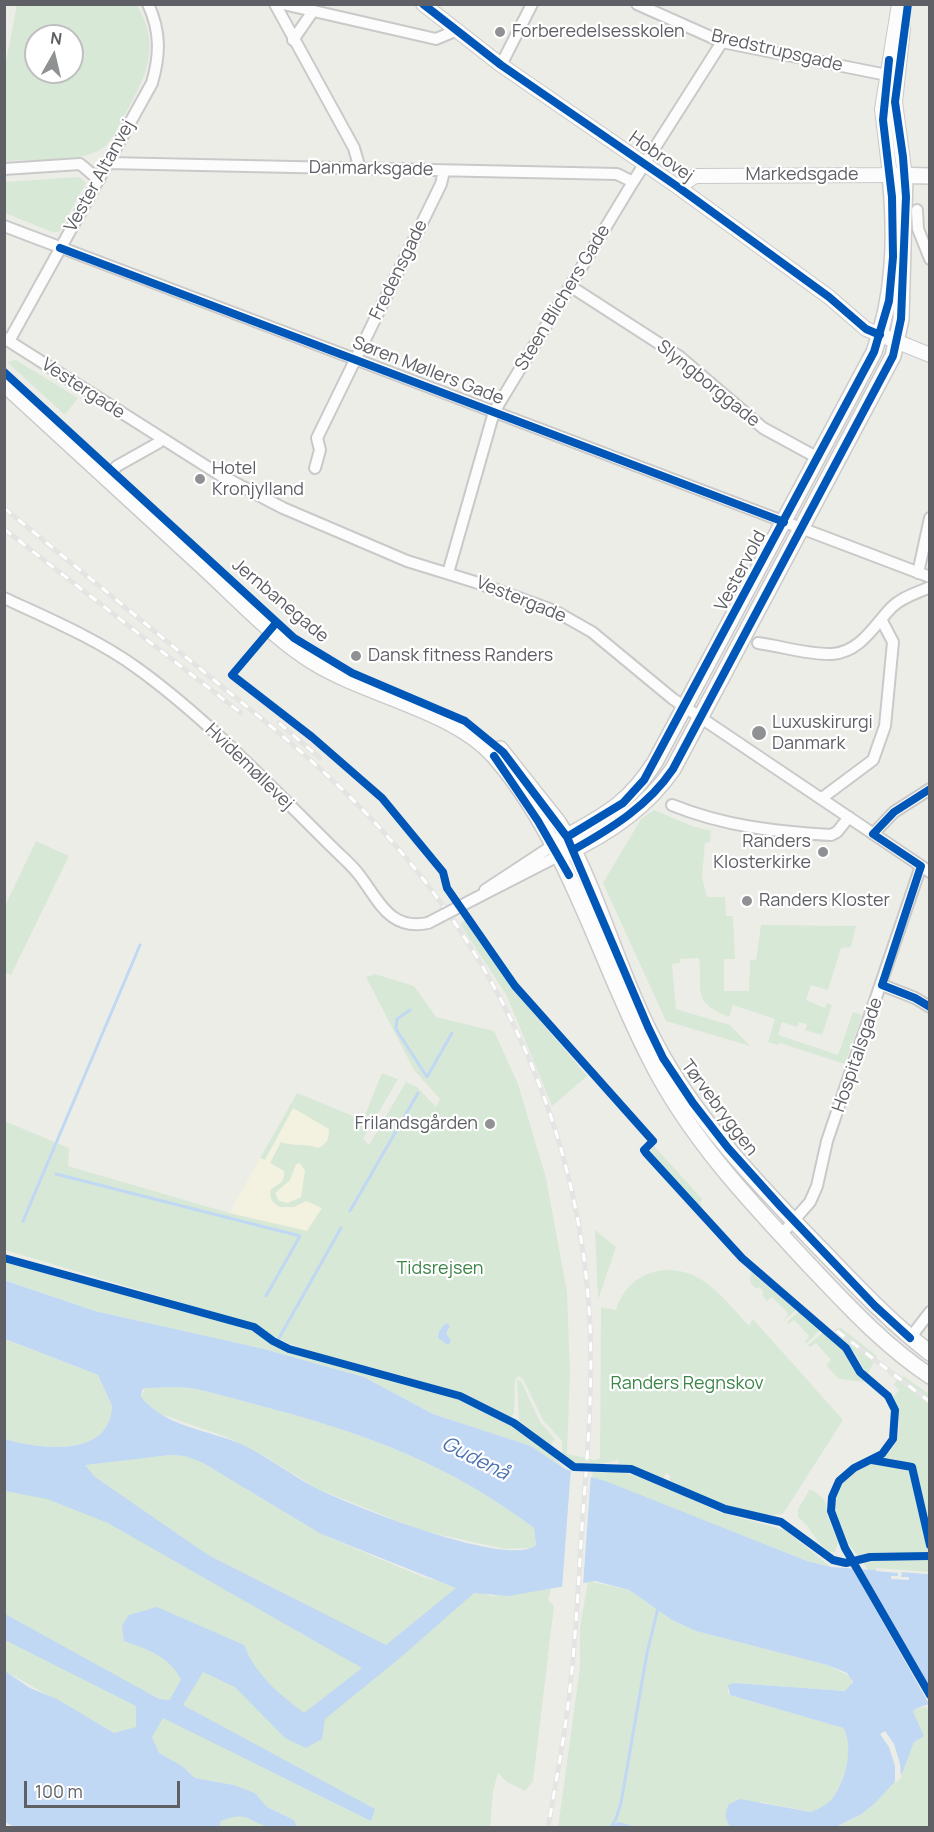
<!DOCTYPE html>
<meta charset="utf-8">
<style>
body{margin:0}
#map{position:relative;width:934px;height:1832px;overflow:hidden;background:#edede8;font-family:Manrope,sans-serif}
canvas{display:block}
.frame{position:absolute;inset:0;border:6px solid #5e6065;pointer-events:none}
.north{position:absolute;left:24px;top:24px;width:60px;height:60px;box-sizing:border-box;background:#fff;border:2px solid #bfbfc1;border-radius:50%;rotate:8deg;font-size:16px;font-weight:700;line-height:24px;text-align:center;color:#5e6065}
.north::after{content:'';display:block;margin:auto;width:21px;height:27px;background:#909193;clip-path:polygon(50% 0,100% 100%,50% 72%,0 100%)}
.scale{position:absolute;left:24px;top:1781px;width:156px;height:27px;box-sizing:border-box;border:3px solid #5e6065;border-top:0;padding-left:8px;font-size:18px;line-height:21px;white-space:nowrap;color:#5e6065;-webkit-text-stroke:4px #fff;paint-order:stroke}
</style>
<div id="map">
<canvas width="934" height="1832"></canvas>
<div class="frame"></div>
<div class="north">N</div>
<div class="scale">100 m</div>
</div>
<script>
const ctx = document.querySelector('canvas').getContext('2d');
ctx.lineJoin = 'round';
function fill(path, color) { ctx.fillStyle = color; ctx.fill(path, 'evenodd'); }
function stroke(path, color, width, dash) { ctx.strokeStyle = color; ctx.lineWidth = width; ctx.lineCap = dash ? 'butt' : 'round'; ctx.setLineDash(dash || []); ctx.stroke(path); }
function drawText(font, color, halo, rows, align = 'center') {
  ctx.font = font + ' Manrope,sans-serif'; ctx.lineWidth = 4.5; ctx.setLineDash([]); ctx.textBaseline = 'middle'; ctx.strokeStyle = halo; ctx.fillStyle = color; for (const [text, x, y, turn = 0] of rows) {
    ctx.save(); ctx.translate(x, y); ctx.rotate((+turn || 0) * Math.PI / 180); ctx.textAlign = isNaN(turn) ? turn : align; if (halo) ctx.strokeText(text, 0, 0); ctx.fillText(text, 0, 0); ctx.restore();
  }
}
fill(new Path2D(`
 M 17,5 L 137,5 C 162,48 146,76 124,116 C 118,127 112,143 100,150 C 81,162 29,159 5,161 L 5,67 ZM 36,36 L 72,36 L 72,72 L 36,72 Z
 M 79,177 L 86,183 L 59,232 L 52,232 L 5,213 L 5,182 Z
 M 16,360 L 78,398 L 65,415 L 7,362 Z
 M 654,810 L 692,826 L 711,831 L 710,842 L 705,843 L 702,877 L 707,897 L 725,897 L 726,916 L 733,916 L 735,959 L 724,959 L 724,991 L 749,991 L 750,960 L 756,960 L 761,925 L 856,926 L 851,947 L 841,948 L 828,990 L 811,985 L 806,1000 L 825,1008 L 827,1003 L 832,1005 L 822,1035 L 805,1030 L 807,1024 L 799,1022 L 797,1027 L 782,1022 L 778,1035 L 838,1055 L 853,1012 L 862,1015 L 845,1064 L 780,1043 L 778,1045 L 768,1042 L 775,1019 L 733,1005 L 729,1017 C 691,1001 703,993 699,958 L 680,959 L 680,963 L 672,964 L 676,1009 L 730,1025 L 750,1046 L 666,1021 L 603,883 L 641,819 Z
 M 36,841 L 69,856 L 11,975 L 5,972 L 5,906 Z
 M 466,920 L 516,992 L 587,1076 L 552,1106 L 507,996 L 460,924 Z
 M 375,974 L 414,986 L 436,1017 L 494,1031 L 518,1084 L 546,1178 L 567,1292 L 570,1372 L 567,1454 L 595,1460 L 600,1458 L 601,1307 L 616,1310 C 627,1272 669,1259 702,1280 C 720,1292 734,1310 749,1326 L 753,1319 L 843,1420 L 783,1514 C 743,1519 704,1498 670,1480 L 670,1475 L 666,1473 L 663,1479 L 618,1463 L 618,1460 C 600,1465 576,1471 562,1455 L 562,1441 L 543,1420 L 523,1379 L 518,1376 L 515,1380 L 514,1414 L 508,1419 C 458,1387 399,1375 343,1360 C 307,1350 284,1345 253,1324 L 5,1250 L 4,1121 L 69,1148 L 68,1166 L 229,1213 L 297,1093 L 363,1120 L 382,1073 L 398,1079 L 363,1139 L 369,1145 L 406,1082 L 417,1087 L 436,1107 L 440,1099 L 414,1070 L 366,977 Z
 M 654,1146 L 702,1199 L 700,1202 L 704,1214 L 649,1153 Z
 M 595,1230 L 616,1247 L 598,1300 Z
 M 4,1260 C 85,1289 169,1302 250,1328 C 263,1332 272,1345 285,1349 C 380,1378 495,1389 565,1469 L 531,1446 L 433,1414 L 364,1377 L 264,1349 L 95,1311 L 5,1280 Z
 M 751,1272 L 796,1310 L 784,1320 L 788,1313 L 772,1297 L 767,1301 L 762,1295 L 764,1293 L 759,1287 L 756,1289 L 750,1282 Z
 M 798,1312 L 820,1330 L 806,1344 L 805,1342 L 809,1336 L 794,1320 L 788,1324 L 787,1322 Z
 M 840,1327 L 877,1356 L 867,1375 L 855,1353 L 834,1334 Z
 M 823,1332 L 850,1355 L 856,1371 L 866,1382 L 839,1379 L 826,1365 L 831,1360 L 816,1343 L 810,1347 L 808,1345 Z
 M 4,1339 L 98,1375 L 112,1406 C 110,1459 38,1449 5,1439 Z
 M 899,1376 L 905,1377 L 929,1394 L 929,1574 L 869,1571 C 861,1559 849,1546 842,1533 C 831,1512 832,1485 854,1471 C 863,1465 874,1463 883,1457 C 903,1445 902,1417 893,1398 L 899,1390 L 894,1385 Z
 M 517,1380 L 521,1381 L 540,1422 L 555,1439 L 550,1445 L 519,1421 Z
 M 180,1387 L 197,1389 C 324,1422 427,1447 534,1528 L 536,1545 L 533,1548 L 505,1549 L 422,1531 L 318,1489 L 264,1456 L 226,1437 L 155,1412 L 141,1397 L 145,1388 Z
 M 170,1455 L 185,1456 L 203,1463 L 321,1534 L 423,1577 L 492,1596 L 551,1589 L 548,1600 L 554,1606 L 533,1781 L 525,1791 L 507,1782 L 498,1773 L 493,1791 L 490,1827 L 297,1827 L 294,1820 L 267,1807 L 255,1793 L 234,1785 L 195,1778 L 182,1766 L 159,1753 L 152,1737 L 114,1733 L 5,1671 L 4,1481 L 25,1481 L 91,1463 Z
 M 609,1469 L 651,1480 L 719,1512 L 785,1530 L 831,1567 L 807,1561 L 592,1477 L 593,1471 Z
 M 810,1489 C 831,1502 823,1501 829,1520 C 832,1528 836,1535 838,1543 L 835,1552 L 829,1552 C 814,1540 813,1530 798,1517 L 798,1509 Z
 M 588,1581 L 629,1590 L 672,1620 L 696,1631 L 827,1665 L 851,1677 L 852,1686 L 845,1691 L 734,1683 L 727,1691 L 730,1695 L 843,1728 C 856,1746 845,1784 831,1800 C 826,1806 818,1809 811,1812 L 761,1802 L 731,1827 L 637,1827 L 619,1822 L 607,1827 L 558,1828 L 580,1667 L 580,1627 Z
 M 926,1707 L 930,1713 L 929,1827 L 836,1828 L 860,1815 L 902,1774 L 914,1742 L 921,1738 L 913,1712 L 915,1709 Z
 M 236,1815 L 256,1820 L 270,1827 L 219,1828 L 221,1821 Z`), '#d7e8d7');
fill(new Path2D(`
 M 293,1108 L 329,1129 C 329,1139 328,1143 318,1148 C 306,1143 293,1147 281,1142 L 270,1163 L 284,1171 C 286,1181 279,1184 271,1189 C 268,1197 273,1203 280,1207 L 294,1207 L 306,1201 L 322,1208 L 307,1231 L 229,1213 L 260,1158 L 265,1160 Z
 M 300,1163 L 305,1171 L 301,1197 L 288,1203 L 279,1201 L 275,1193 L 290,1180 L 296,1164 Z`), '#f3f1df');
fill(new Path2D(`
 M 4,1280 L 95,1311 L 264,1349 L 364,1377 L 433,1414 L 531,1446 L 565,1469 L 608,1482 L 807,1561 L 831,1567 L 929,1574 L 929,1704 L 915,1709 L 913,1712 L 924,1736 L 914,1742 L 902,1774 L 874,1804 L 860,1815 L 836,1827 L 607,1827 L 619,1822 L 637,1827 L 730,1827 C 725,1818 724,1814 729,1804 L 740,1799 L 811,1812 C 818,1809 825,1806 831,1800 C 845,1784 855,1746 843,1728 L 730,1695 L 728,1685 L 734,1683 L 845,1691 L 853,1682 L 847,1673 L 827,1665 L 696,1631 L 672,1620 L 629,1590 L 595,1581 L 508,1596 L 474,1593 L 401,1657 L 325,1719 L 322,1739 L 306,1748 L 285,1738 L 235,1687 L 203,1672 L 183,1705 L 375,1809 L 371,1821 L 163,1718 L 152,1737 L 159,1753 L 182,1766 L 195,1778 L 234,1785 L 255,1793 L 267,1807 L 294,1820 L 297,1827 C 289,1827 280,1829 272,1827 C 249,1824 249,1809 221,1821 L 219,1828 L 16,1828 L 5,1822 L 5,1671 L 30,1688 L 57,1699 L 114,1733 L 136,1727 L 136,1706 L 5,1640 L 5,1614 L 159,1699 L 170,1700 L 181,1679 C 167,1655 149,1650 124,1641 L 122,1625 L 129,1615 L 157,1607 L 244,1645 C 255,1674 280,1695 304,1713 L 362,1668 L 108,1523 L 47,1499 L 5,1491 L 5,1439 C 38,1449 110,1459 112,1406 L 98,1375 L 5,1339 ZM 180,1387 L 197,1389 C 324,1422 427,1447 534,1528 L 536,1545 C 509,1569 350,1505 318,1489 C 292,1476 270,1458 243,1445 C 210,1430 165,1427 141,1397 L 142,1390 L 145,1388 ZM 170,1455 L 185,1456 L 203,1463 L 321,1534 L 456,1588 L 386,1645 L 208,1555 L 95,1477 L 85,1465 Z
 M 446,1323 L 450,1326 L 446,1333 L 451,1341 L 448,1345 L 438,1338 L 439,1331 Z`), '#c0d8f3');
fill(new Path2D(`
 M 571,1467 L 591,1473 L 583,1586 L 564,1590 L 562,1589 Z
 M 851,1566 L 861,1567 L 929,1688 L 929,1704 Z
 M 876,1568 L 929,1572 L 929,1574 L 902,1572 L 901,1577 L 909,1577 L 909,1580 L 891,1579 L 891,1576 L 898,1576 L 898,1573 L 876,1571 Z
 M 885,1731 L 894,1744 L 900,1764 L 901,1778 L 895,1783 L 895,1766 L 889,1747 L 880,1734 Z`), '#edede8');
stroke(new Path2D(`
 M 410,1010 L 397,1019 L 396,1029 L 427,1077 L 452,1033
 M 56,1174 L 300,1236 L 266,1296
 M 350,1211 L 418,1093
 M 23,1221 L 140,945
 M 279,1338 L 341,1228
 M 610,1828 L 616,1819 L 621,1803 L 647,1653 L 658,1608
 M 928,1828 L 930,1826`), '#c0d8f3', 3);
const minor = new Path2D(`
 M 275,4 L 354,148 L 360,169
 M 283,4 L 436,39 L 455,31
 M 637,4 L 722,42 L 887,75
 M 293,40 L 313,11
 M 501,65 L 532,4
 M 108,163 L 617,174 L 633,182
 M 4,169 L 80,164 L 99,180
 M 917,210 L 918,229 L 930,259
 M 4,226 L 930,577
 M 570,286 L 680,357 L 763,428 L 818,458
 M 4,338 L 220,475 L 283,508 L 407,561 L 475,582 L 555,611 L 592,632 L 673,699 L 930,872
 M 9,341 L 152,83 C 160,55 161,32 148,4
 M 315,468 L 320,450 L 317,438 L 441,184 L 444,171
 M 107,478 L 117,466 L 158,443 L 161,439
 M 448,573 L 494,412 L 633,182 L 722,42
 M 918,573 L 930,518
 M 4,598 C 49,619 97,639 137,668 C 209,720 272,788 335,850 C 343,858 353,866 360,876 C 379,901 390,931 428,923
 M 758,643 C 781,646 808,655 832,654 C 861,652 874,625 892,607 C 902,597 917,593 930,587
 M 822,798 L 873,760 L 885,726 L 893,642 L 882,621
 M 672,805 C 724,826 776,832 831,835 L 837,832 L 849,817
 M 873,834 L 894,812 L 930,789
 M 485,890 L 552,846
 M 476,898 L 558,856
 M 882,985 L 915,998 L 930,1007
 M 781,1235 L 810,1202 L 817,1186 L 827,1141 L 921,866
 M 910,1338 L 930,1312`);
const tertiary = new Path2D(`
 M 423,4 L 501,65 L 678,187 L 829,297 L 866,329 L 930,355
 M 903,29 L 895,102 L 905,176
 M 678,187 L 695,176 L 890,175 L 882,109 L 899,4`);
const secondary = new Path2D(`
 M 4,384 C 70,444 135,504 200,564 C 234,595 266,630 304,656 C 360,695 452,708 494,756 C 568,841 599,960 650,1059 C 690,1139 752,1204 812,1268 C 849,1307 885,1346 930,1376
 M 500,749 L 558,822 L 567,837 C 604,908 623,988 663,1057 C 702,1125 758,1184 812,1240 C 850,1279 886,1319 930,1353
 M 559,841 C 603,816 627,806 655,762 L 874,352 C 895,295 896,235 890,175 L 930,176
 M 564,854 C 606,835 647,807 673,769 L 893,356 L 901,319 L 905,176`);
stroke(minor, '#c9c9c9', 14);
stroke(tertiary, '#c9c9c9', 16);
stroke(secondary, '#cacbca', 18);
stroke(minor, '#fcfcfc', 10);
stroke(tertiary, '#fcfcfc', 14);
stroke(secondary, '#fcfcfc', 15);
const rail = new Path2D(`
 M 4,508 C 73,564 141,620 209,676 C 267,723 327,770 378,826 C 504,962 581,1138 590,1324 C 593,1391 587,1459 582,1526 C 578,1591 575,1656 566,1720 C 561,1756 554,1792 548,1828
 M 4,529 L 241,713
 M 279,723 L 320,758
 M 837,1331 L 930,1402`);
stroke(rail, '#e4e4e3', 5);
stroke(rail, '#fff', 3, [9]);
const minorBridge = new Path2D(`
 M 428,923 L 476,898`);
stroke(minorBridge, '#c9c9c9', 14, []);
stroke(minorBridge, '#fcfcfc', 10);
stroke(new Path2D(`
 M 423,4 L 501,65 L 678,187 L 829,297 L 866,329 L 880,335
 M 60,248 L 784,522
 M 4,372 L 294,638 L 352,673 L 465,721 L 503,752 L 567,837 L 648,1027 L 663,1058 L 693,1103 L 728,1148 L 781,1207 L 875,1306 L 910,1338
 M 276,623 L 232,675 L 312,737 L 382,798 L 443,872 L 447,888 L 515,986 L 653,1141 L 644,1150 L 646,1153 L 742,1258 L 846,1348 L 860,1372 L 888,1396 L 895,1410 L 893,1439 L 882,1454 L 854,1468 L 839,1481 L 832,1497 L 831,1511 L 845,1548 L 930,1695
 M 494,756 L 538,821 L 569,875
 M 930,789 L 894,812 L 873,834 L 921,866 L 882,985 L 915,998 L 930,1007
 M 567,837 L 623,803 L 644,780 L 874,352 L 889,301 L 893,257 L 892,197 L 883,120 L 889,60
 M 573,850 C 612,828 648,806 673,769 L 893,356 L 901,319 L 906,197 L 903,157 L 895,102 L 908,4
 M 4,1258 L 254,1327 L 273,1341 L 289,1349 L 460,1396 L 514,1423 L 574,1467 L 631,1469 L 725,1509 L 781,1522 L 833,1560 L 846,1563 L 870,1557 L 930,1556
 M 872,1460 L 912,1467 L 930,1545`), '#0057b8', 8);
for (const [x, y, r, color] of [
 [500,32,6,"#909193"],
 [200,479,6,"#909193"],
 [356,656,6,"#909193"],
 [759,733,8,"#909193"],
 [823,852,6,"#909193"],
 [747,901,6,"#909193"],
 [490,1124,6,"#909193"]
]) { const dot = new Path2D(); dot.arc(x, y, r, 0, 2 * Math.PI); ctx.fillStyle = color; ctx.fill(dot); stroke(dot, '#fff', 2); }
drawText('18px', '#5e6065', '#fff', [
 ["Forberedelsesskolen",512,32],
 ["Hotel",212,469],
 ["Kronjylland",212,490],
 ["Dansk fitness Randers",368,656],
 ["Luxuskirurgi",772,723],
 ["Danmark",772,744],
 ["Randers",811,842,"right"],
 ["Klosterkirke",811,863,"right"],
 ["Randers Kloster",759,901],
 ["Frilandsgården",478,1124,"right"]
], 'left');
drawText('18px', '#5e6065', '#fff', [
 ["Bredstrupsgade",777,51,13],
 ["Hobrovej",661,157,35],
 ["Danmarksgade",371,169,1],
 ["Markedsgade",802,175],
 ["Vester Altanvej",100,176,-61],
 ["Fredensgade",399,270,-64],
 ["Steen Blichers Gade",563,298,-59],
 ["Søren Møllers Gade",428,371,21],
 ["Slyngborggade",708,384,39],
 ["Vestergade",83,389,33],
 ["Vestervold",741,571,-62],
 ["Vestergade",521,600,22],
 ["Jernbanegade",280,601,40],
 ["Hvidemøllevej",249,767,44],
 ["Hospitalsgade",858,1055,-71],
 ["Tørvebryggen",719,1108,53]
]);
drawText('18px', '#3d8549', '#fff', [
 ["Tidsrejsen",440,1269],
 ["Randers Regnskov",687,1384]
]);
drawText('italic 20px', '#4e73b2', '#fff', [
 ["Gudenå",475,1459,27]
]);
</script>
